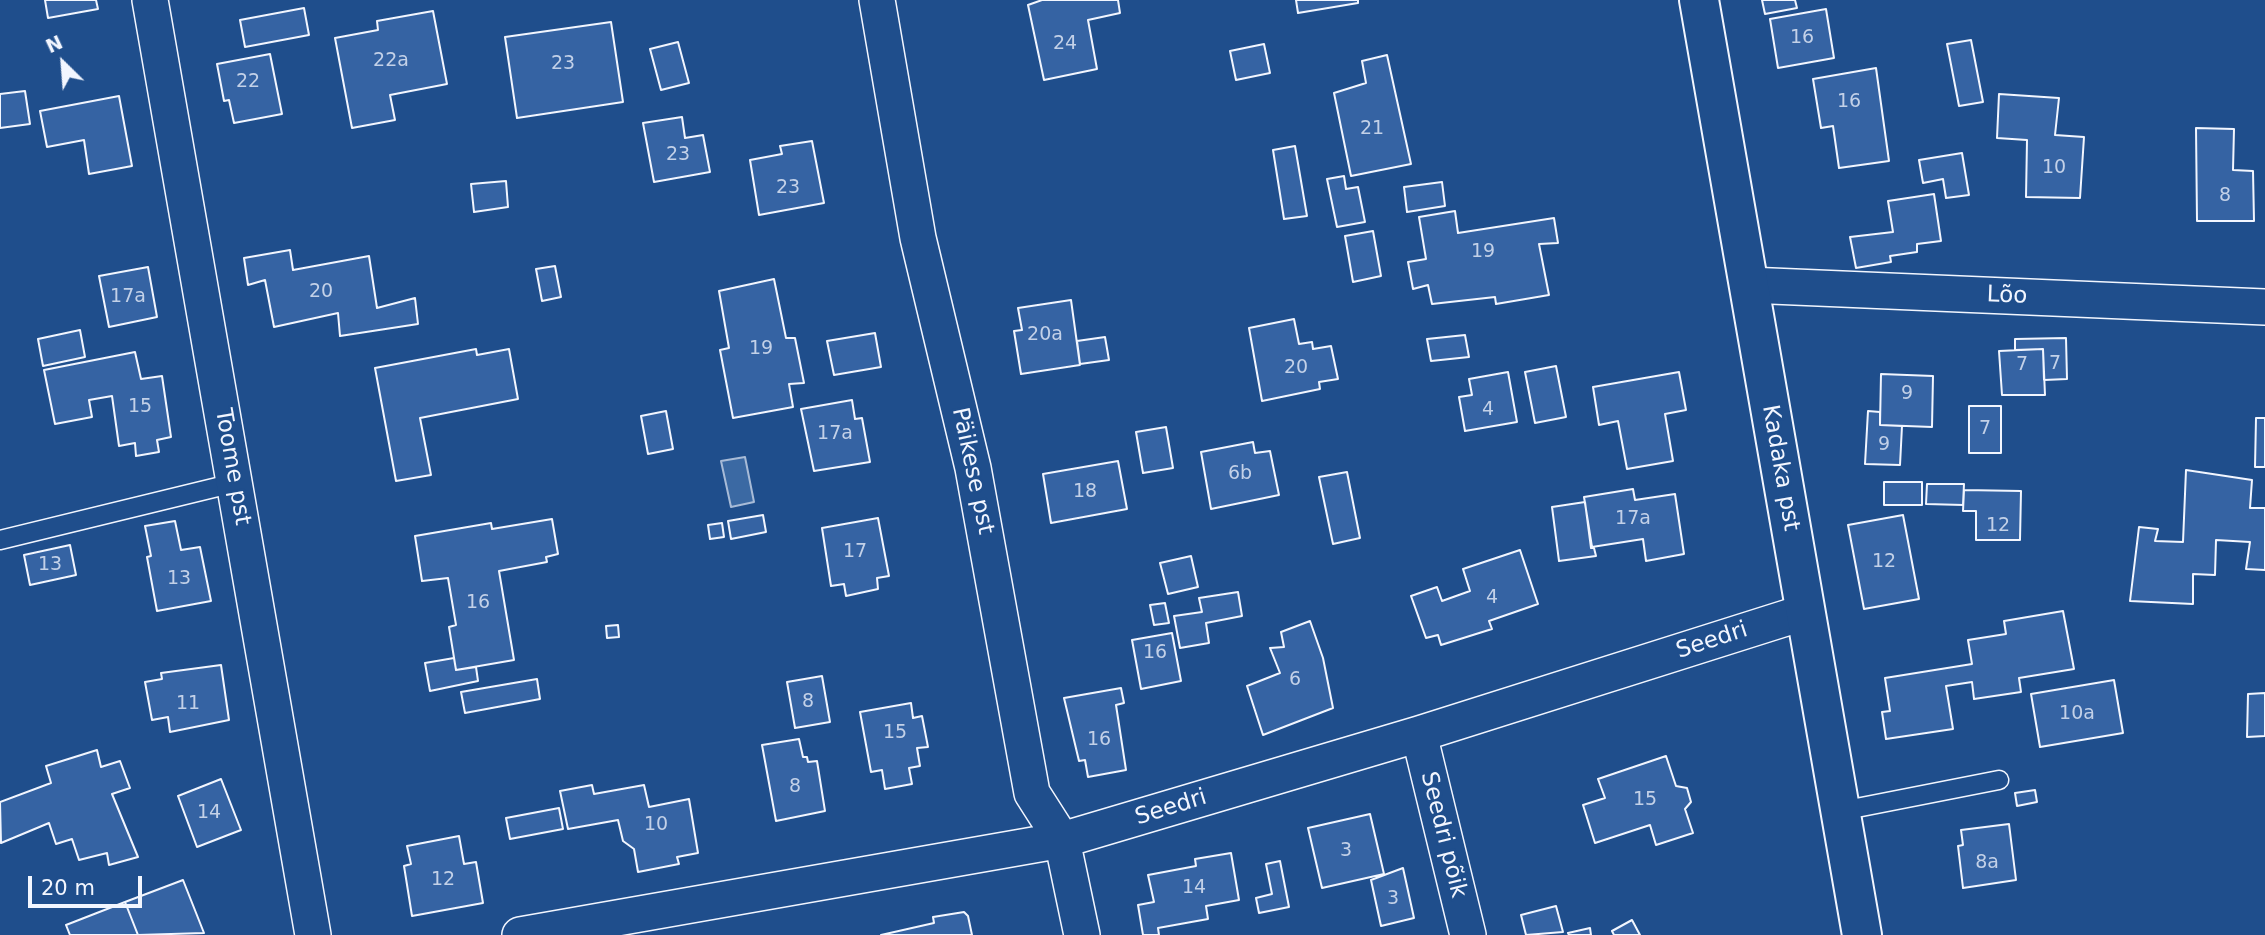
<!DOCTYPE html>
<meta charset="utf-8">
<style>
body{margin:0}
#map{position:relative;width:2265px;height:935px;overflow:hidden;background:#1f4e8c;font-family:"DejaVu Sans",sans-serif}
canvas{display:block}
.north{position:absolute;left:28px;top:28px;width:70px;height:70px;-webkit-text-stroke:5px #1f4e8c;paint-order:stroke;rotate:335deg;font-size:19px;font-weight:700;line-height:28px;text-align:center;color:#f2f6ff}
.north::after{content:'';display:block;margin:auto;width:24px;height:32px;background:#f2f6ff;clip-path:polygon(50% 0,100% 100%,50% 72%,0 100%)}
.scale{position:absolute;left:28px;top:876px;width:114px;height:32px;box-sizing:border-box;border:4px solid #f2f6ff;border-top:0;padding-left:9px;font-size:21px;line-height:24px;white-space:nowrap;color:#f2f6ff;-webkit-text-stroke:5px #1f4e8c;paint-order:stroke}
</style>
<div id="map">
<canvas width="2265" height="935"></canvas>
<div class="north">N</div>
<div class="scale">20 m</div>
</div>
<script>
const ctx = document.querySelector('canvas').getContext('2d');
ctx.lineJoin = 'round';
function fill(path, color) { ctx.fillStyle = color; ctx.fill(path, 'evenodd'); }
function stroke(path, color, width, dash) { ctx.strokeStyle = color; ctx.lineWidth = width; ctx.lineCap = dash ? 'butt' : 'round'; ctx.setLineDash(dash || []); ctx.stroke(path); }
function drawText(font, color, halo, rows, align = 'center') {
  ctx.font = font + ' "DejaVu Sans",sans-serif'; ctx.lineWidth = 5; ctx.setLineDash([]); ctx.textBaseline = 'middle'; ctx.strokeStyle = halo; ctx.fillStyle = color; for (const [text, x, y, turn = 0] of rows) {
    ctx.save(); ctx.translate(x, y); ctx.rotate((+turn || 0) * Math.PI / 180); ctx.textAlign = isNaN(turn) ? turn : align; if (halo) ctx.strokeText(text, 0, 0); ctx.fillText(text, 0, 0); ctx.restore();
  }
}
const water = new Path2D(`
 M 745,457 L 754,502 L 731,507 L 721,461 Z`);
fill(water, '#3b69a3');
stroke(water, '#a8bbd7', 2);
const building = new Path2D(`
 M 45,0 L 96,0 L 98,9 L 48,18 Z
 M 1042,0 L 1118,0 L 1120,13 L 1088,20 L 1097,69 L 1044,80 L 1028,5 Z
 M 1296,0 L 1358,0 L 1358,3 L 1298,13 Z
 M 1762,0 L 1795,0 L 1797,8 L 1765,14 Z
 M 304,8 L 309,35 L 245,47 L 240,20 Z
 M 1826,9 L 1834,58 L 1778,68 L 1770,19 Z
 M 433,11 L 447,84 L 390,95 L 395,120 L 352,128 L 335,38 L 378,30 L 377,21 Z
 M 611,22 L 623,102 L 517,118 L 505,37 Z
 M 1971,40 L 1983,102 L 1959,106 L 1947,44 Z
 M 678,42 L 689,83 L 661,90 L 650,49 Z
 M 1264,44 L 1270,73 L 1236,80 L 1230,51 Z
 M 270,54 L 282,114 L 234,123 L 229,100 L 224,101 L 217,64 Z
 M 1387,55 L 1411,164 L 1351,176 L 1334,93 L 1366,83 L 1362,61 Z
 M 1876,68 L 1889,161 L 1839,168 L 1833,126 L 1821,128 L 1813,79 Z
 M 25,91 L 30,124 L 0,128 L 0,94 Z
 M 1999,94 L 2059,98 L 2055,135 L 2084,137 L 2080,198 L 2026,197 L 2027,140 L 1997,138 Z
 M 119,96 L 132,166 L 89,174 L 84,140 L 47,147 L 40,111 Z
 M 682,117 L 685,138 L 703,135 L 710,172 L 654,182 L 643,123 Z
 M 2196,128 L 2234,129 L 2233,170 L 2253,171 L 2254,221 L 2197,221 Z
 M 812,141 L 824,203 L 759,215 L 750,160 L 782,154 L 780,146 Z
 M 1295,146 L 1307,216 L 1284,219 L 1273,150 Z
 M 1962,153 L 1969,195 L 1946,198 L 1943,179 L 1923,183 L 1919,160 Z
 M 1344,176 L 1346,189 L 1358,187 L 1365,222 L 1337,227 L 1327,179 Z
 M 506,181 L 508,207 L 474,212 L 471,184 Z
 M 1442,182 L 1445,206 L 1407,212 L 1404,187 Z
 M 1934,194 L 1941,241 L 1917,244 L 1917,252 L 1890,256 L 1891,262 L 1856,268 L 1850,237 L 1893,232 L 1888,201 Z
 M 1455,211 L 1458,233 L 1554,218 L 1558,243 L 1539,244 L 1549,295 L 1496,304 L 1495,297 L 1432,304 L 1428,285 L 1413,289 L 1408,262 L 1426,259 L 1419,217 Z
 M 1373,231 L 1381,276 L 1353,282 L 1345,236 Z
 M 290,250 L 293,270 L 369,256 L 377,308 L 415,298 L 418,324 L 340,336 L 338,313 L 274,327 L 265,280 L 248,285 L 244,258 Z
 M 555,266 L 561,297 L 542,301 L 536,269 Z
 M 148,267 L 157,317 L 109,327 L 99,276 Z
 M 774,279 L 786,338 L 795,338 L 804,383 L 789,384 L 793,407 L 733,418 L 720,350 L 729,348 L 719,291 Z
 M 1071,300 L 1080,365 L 1021,374 L 1014,331 L 1022,330 L 1018,308 Z
 M 1294,319 L 1299,344 L 1312,342 L 1313,349 L 1331,346 L 1338,379 L 1319,382 L 1320,389 L 1262,401 L 1249,328 Z
 M 80,330 L 85,357 L 43,366 L 38,339 Z
 M 875,333 L 881,367 L 834,375 L 827,341 Z
 M 1465,335 L 1469,357 L 1431,361 L 1427,339 Z
 M 1105,337 L 1109,360 L 1080,364 L 1077,341 Z
 M 2066,338 L 2067,379 L 2044,380 L 2043,349 L 2015,350 L 2015,339 Z
 M 476,349 L 477,355 L 509,349 L 518,399 L 420,418 L 431,475 L 396,481 L 375,368 Z
 M 2043,349 L 2045,395 L 2002,395 L 1999,351 Z
 M 135,352 L 141,379 L 162,376 L 171,437 L 157,440 L 159,452 L 136,456 L 135,443 L 119,446 L 112,396 L 89,400 L 92,417 L 55,424 L 44,370 Z
 M 1556,366 L 1566,417 L 1535,423 L 1525,372 Z
 M 1508,372 L 1517,422 L 1465,431 L 1459,397 L 1472,395 L 1469,379 Z
 M 1679,372 L 1686,410 L 1665,414 L 1673,461 L 1627,469 L 1618,421 L 1599,425 L 1593,387 Z
 M 1881,374 L 1933,376 L 1932,427 L 1880,425 Z
 M 852,400 L 855,419 L 862,418 L 870,462 L 814,471 L 801,409 Z
 M 1969,406 L 2001,406 L 2001,453 L 1969,453 Z
 M 666,411 L 673,449 L 648,454 L 641,416 Z
 M 1868,411 L 1880,412 L 1880,425 L 1902,426 L 1900,465 L 1865,464 Z
 M 2256,418 L 2265,418 L 2265,467 L 2255,467 Z
 M 1166,427 L 1173,468 L 1143,473 L 1136,432 Z
 M 1253,442 L 1255,453 L 1270,451 L 1279,495 L 1211,509 L 1201,452 Z
 M 1118,461 L 1127,509 L 1051,523 L 1043,474 Z
 M 2186,470 L 2252,480 L 2250,508 L 2265,508 L 2265,570 L 2246,569 L 2250,542 L 2216,540 L 2215,575 L 2193,574 L 2193,604 L 2130,601 L 2139,527 L 2158,529 L 2155,541 L 2183,542 Z
 M 1347,472 L 1360,538 L 1333,544 L 1319,477 Z
 M 1884,482 L 1922,482 L 1922,505 L 1884,505 Z
 M 1927,484 L 1964,484 L 1963,505 L 1926,504 Z
 M 1633,489 L 1635,500 L 1675,494 L 1684,554 L 1646,561 L 1643,539 L 1592,547 L 1584,497 Z
 M 1964,490 L 2021,491 L 2020,540 L 1976,540 L 1976,511 L 1963,511 Z
 M 1585,502 L 1591,548 L 1594,548 L 1596,556 L 1559,561 L 1552,507 Z
 M 763,515 L 766,532 L 731,539 L 728,521 Z
 M 1903,515 L 1919,599 L 1864,609 L 1848,525 Z
 M 878,518 L 889,576 L 877,578 L 878,589 L 846,596 L 844,584 L 831,586 L 822,528 Z
 M 552,519 L 558,554 L 546,557 L 547,562 L 499,571 L 514,660 L 456,670 L 449,627 L 456,625 L 448,578 L 422,581 L 415,536 L 491,523 L 492,529 Z
 M 175,521 L 181,550 L 200,547 L 211,601 L 157,611 L 147,557 L 151,556 L 145,526 Z
 M 722,523 L 724,537 L 710,539 L 708,525 Z
 M 70,545 L 76,575 L 30,585 L 24,555 Z
 M 1520,550 L 1538,604 L 1489,621 L 1492,629 L 1441,645 L 1438,635 L 1426,638 L 1411,596 L 1437,587 L 1442,601 L 1470,591 L 1463,569 Z
 M 1191,556 L 1198,587 L 1168,594 L 1160,563 Z
 M 1238,592 L 1242,616 L 1206,623 L 1209,643 L 1180,648 L 1174,616 L 1202,612 L 1199,598 Z
 M 1165,603 L 1169,623 L 1154,625 L 1150,605 Z
 M 2063,611 L 2074,669 L 2019,678 L 2021,692 L 1974,699 L 1972,682 L 1946,686 L 1953,729 L 1886,739 L 1882,712 L 1890,711 L 1885,678 L 1972,664 L 1968,640 L 2006,634 L 2004,621 Z
 M 1310,621 L 1323,658 L 1333,708 L 1263,735 L 1247,686 L 1280,673 L 1270,648 L 1284,647 L 1281,632 Z
 M 618,625 L 619,637 L 607,638 L 606,626 Z
 M 1172,633 L 1181,681 L 1141,689 L 1132,640 Z
 M 454,658 L 456,670 L 476,667 L 478,681 L 430,691 L 425,663 Z
 M 221,665 L 229,720 L 170,732 L 168,717 L 152,720 L 145,682 L 162,679 L 161,673 Z
 M 822,676 L 830,722 L 795,728 L 787,682 Z
 M 537,679 L 540,699 L 465,713 L 461,692 Z
 M 2114,680 L 2123,733 L 2040,747 L 2031,694 Z
 M 1121,688 L 1124,703 L 1116,705 L 1126,770 L 1088,777 L 1085,760 L 1079,761 L 1064,698 Z
 M 2265,693 L 2265,736 L 2247,737 L 2248,694 Z
 M 911,703 L 913,718 L 922,716 L 928,747 L 917,748 L 920,766 L 909,768 L 912,784 L 885,789 L 882,770 L 871,772 L 860,712 Z
 M 799,739 L 803,757 L 807,757 L 808,762 L 817,761 L 825,811 L 776,821 L 762,745 Z
 M 97,750 L 101,767 L 120,761 L 130,788 L 112,794 L 138,857 L 109,865 L 107,853 L 79,860 L 72,839 L 56,844 L 49,823 L 1,843 L 0,802 L 51,783 L 46,766 Z
 M 1666,756 L 1676,786 L 1687,788 L 1691,802 L 1685,809 L 1693,833 L 1656,845 L 1650,825 L 1595,843 L 1583,805 L 1605,798 L 1598,779 Z
 M 221,779 L 241,830 L 197,847 L 178,796 Z
 M 592,785 L 594,794 L 644,785 L 649,807 L 689,799 L 698,853 L 677,857 L 679,864 L 638,872 L 634,849 L 623,841 L 618,820 L 568,829 L 560,791 Z
 M 2035,790 L 2037,802 L 2017,806 L 2015,793 Z
 M 559,808 L 563,829 L 510,839 L 506,818 Z
 M 1370,814 L 1384,874 L 1322,888 L 1308,828 Z
 M 2009,824 L 2016,880 L 1963,888 L 1958,846 L 1963,845 L 1961,830 Z
 M 459,836 L 464,864 L 476,862 L 483,903 L 412,916 L 404,866 L 411,864 L 407,846 Z
 M 1231,853 L 1239,900 L 1206,906 L 1208,919 L 1158,928 L 1159,935 L 1143,935 L 1138,905 L 1154,902 L 1148,875 L 1196,866 L 1195,859 Z
 M 1280,861 L 1289,907 L 1259,913 L 1256,898 L 1272,894 L 1266,864 Z
 M 1403,868 L 1414,918 L 1381,926 L 1371,880 Z
 M 183,880 L 204,933 L 138,935 L 125,902 Z
 M 125,902 L 138,935 L 70,935 L 66,925 Z
 M 1556,906 L 1563,932 L 1526,935 L 1521,915 Z
 M 964,912 L 968,916 L 972,935 L 881,935 L 934,923 L 933,917 Z
 M 1632,920 L 1640,935 L 1614,935 L 1612,931 Z
 M 1590,928 L 1591,935 L 1569,935 L 1568,933 Z`);
fill(building, '#3563a3');
stroke(building, '#f2f6ff', 2);
const lane = new Path2D(`
 M 0,540 L 234,483
 M 1841,811 L 1999,780`);
const street = new Path2D(`
 M 150,0 L 313,935
 M 877,0 L 918,238 L 973,468 L 1032,793 L 1062,840 L 1082,935
 M 1748,285 L 2265,307
 M 1419,734 L 1468,935
 M 520,935 L 1062,840 L 1419,734 L 1805,612`);
const secondary = new Path2D(`
 M 1699,0 L 1862,935`);
stroke(lane, '#f2f6ff', 21);
stroke(street, '#f2f6ff', 38);
stroke(secondary, '#f2f6ff', 42);
stroke(lane, '#1f4e8c', 18);
stroke(street, '#1f4e8c', 35);
stroke(secondary, '#1f4e8c', 38);
drawText('19px', '#c3d1e8', null, [
 ["16",1802,38],
 ["24",1065,44],
 ["22a",391,61],
 ["23",563,64],
 ["22",248,82],
 ["16",1849,102],
 ["21",1372,129],
 ["23",678,155],
 ["10",2054,168],
 ["23",788,188],
 ["8",2225,196],
 ["19",1483,252],
 ["20",321,292],
 ["17a",128,297],
 ["20a",1045,335],
 ["19",761,349],
 ["7",2055,364],
 ["7",2022,365],
 ["20",1296,368],
 ["9",1907,394],
 ["15",140,407],
 ["4",1488,410],
 ["7",1985,429],
 ["17a",835,434],
 ["9",1884,445],
 ["6b",1240,474],
 ["18",1085,492],
 ["17a",1633,519],
 ["12",1998,526],
 ["17",855,552],
 ["12",1884,562],
 ["13",50,565],
 ["13",179,579],
 ["4",1492,598],
 ["16",478,603],
 ["16",1155,653],
 ["6",1295,680],
 ["8",808,702],
 ["11",188,704],
 ["10a",2077,714],
 ["15",895,733],
 ["16",1099,740],
 ["8",795,787],
 ["15",1645,800],
 ["14",209,813],
 ["10",656,825],
 ["3",1346,851],
 ["8a",1987,863],
 ["12",443,880],
 ["14",1194,888],
 ["3",1393,899]
]);
drawText('23px', '#f2f6ff', '#1f4e8c', [
 ["Lõo",2007,296,2],
 ["Toome pst",232,467,80],
 ["Kadaka pst",1780,468,80],
 ["Päikese pst",972,471,78],
 ["Seedri",1712,641,-18],
 ["Seedri",1171,808,-17],
 ["Seedri põik",1443,835,76]
]);
</script>
